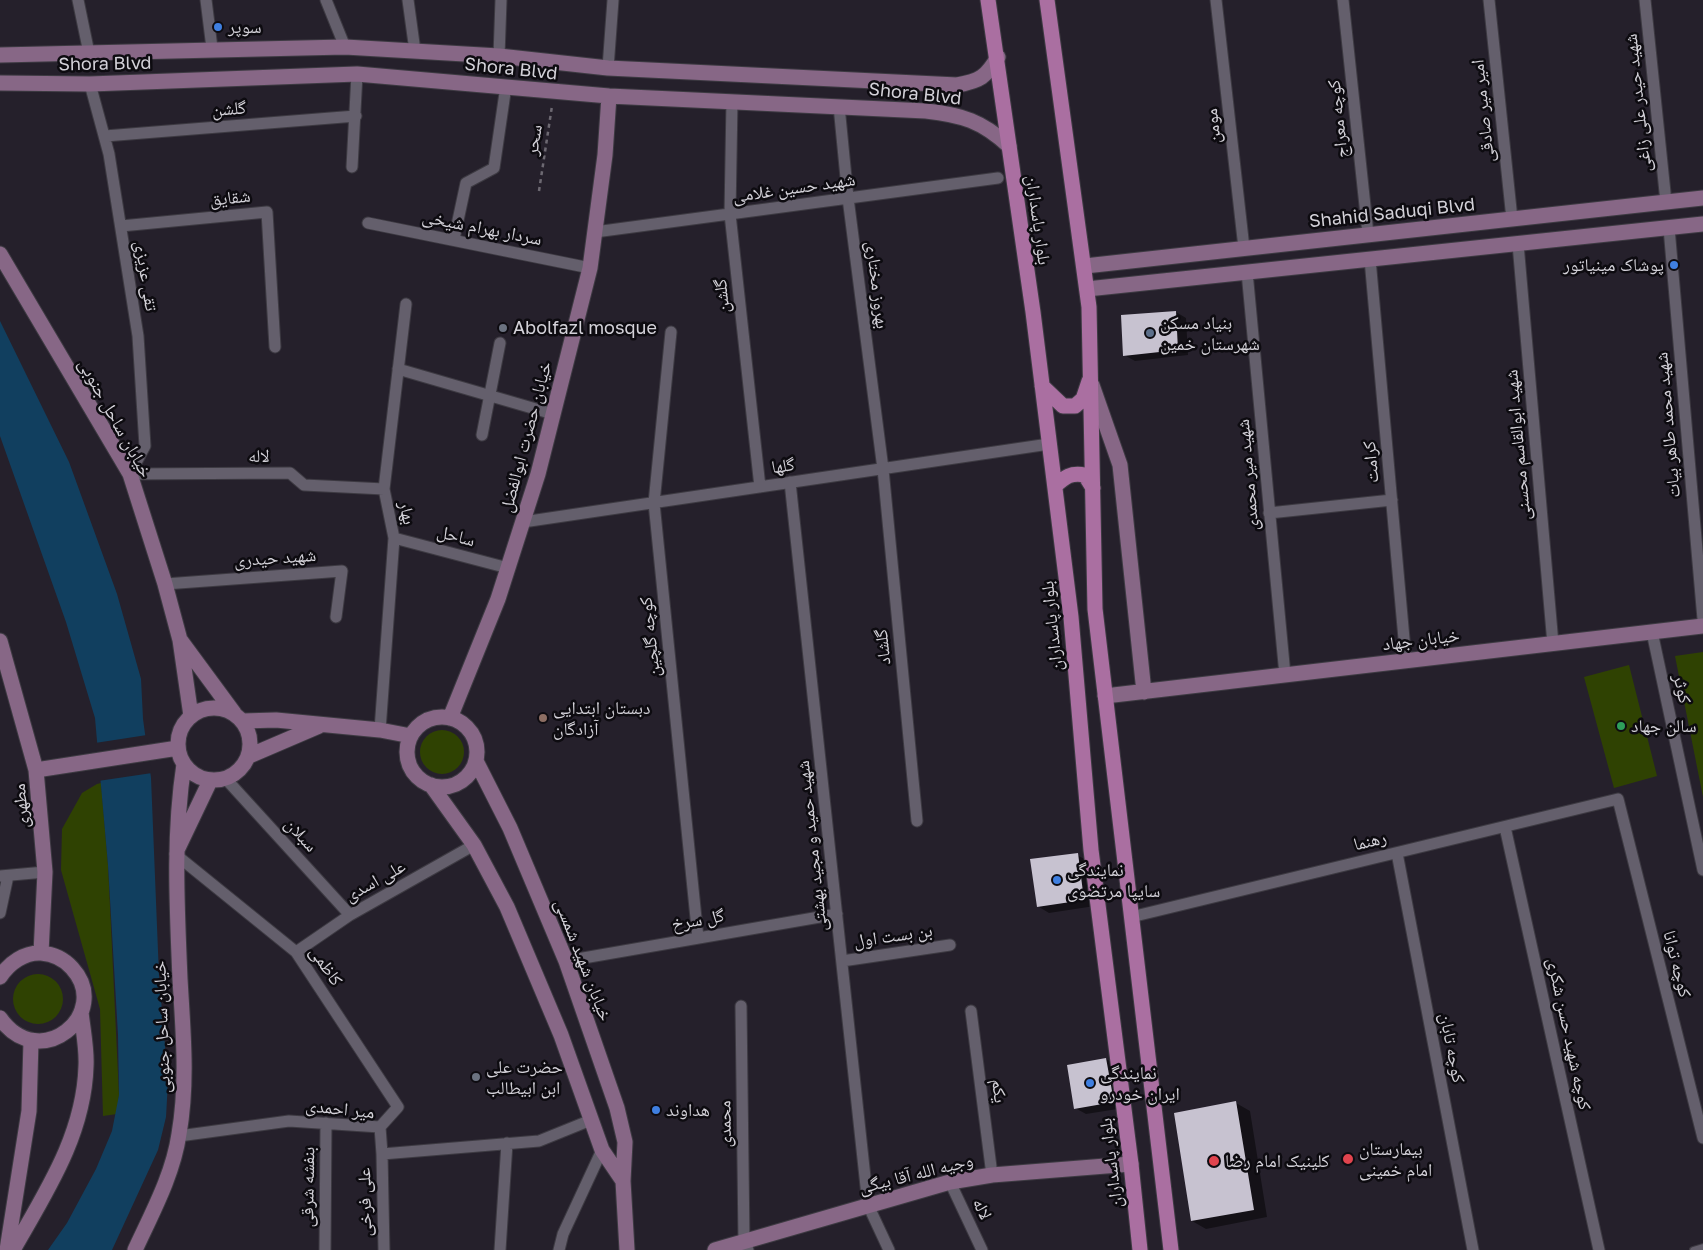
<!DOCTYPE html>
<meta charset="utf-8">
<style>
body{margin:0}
canvas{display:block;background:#25202b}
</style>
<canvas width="1703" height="1250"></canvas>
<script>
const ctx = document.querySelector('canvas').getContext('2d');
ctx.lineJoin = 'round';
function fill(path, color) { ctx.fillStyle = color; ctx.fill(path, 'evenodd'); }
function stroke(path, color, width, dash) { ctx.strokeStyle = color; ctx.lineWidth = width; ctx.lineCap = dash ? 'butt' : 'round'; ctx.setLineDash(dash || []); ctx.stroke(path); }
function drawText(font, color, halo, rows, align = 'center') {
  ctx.font = font + ' "Golos Text","Noto Naskh Arabic",sans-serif'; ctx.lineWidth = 5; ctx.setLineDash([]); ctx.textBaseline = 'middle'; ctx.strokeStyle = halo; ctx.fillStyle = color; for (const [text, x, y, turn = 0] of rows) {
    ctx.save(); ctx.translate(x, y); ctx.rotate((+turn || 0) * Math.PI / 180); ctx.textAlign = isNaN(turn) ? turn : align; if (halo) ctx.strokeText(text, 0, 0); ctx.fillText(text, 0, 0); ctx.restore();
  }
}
fill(new Path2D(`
 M 1703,652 L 1703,797 L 1675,656 Z
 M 1629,665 L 1657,776 L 1614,788 L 1584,677 Z
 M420 752a22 22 0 1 1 44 0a22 22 0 1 1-44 0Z
 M 101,783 L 108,865 L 119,1095 L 117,1114 L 103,1116 L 100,1009 L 61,870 L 62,829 L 82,793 L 97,784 Z
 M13 999a25 25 0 1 1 50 0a25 25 0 1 1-50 0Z`), '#2f4202');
fill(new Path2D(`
 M 0,321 L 69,462 L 117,594 L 141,679 L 143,719 L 151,778 L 159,976 L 168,1081 L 166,1117 L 158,1150 L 112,1250 L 48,1250 L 67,1223 L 96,1169 L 112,1131 L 119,1095 L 118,1035 L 108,865 L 95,718 L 66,622 L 0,436 Z`), '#113f5f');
fill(new Path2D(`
 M 147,735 L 152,773 L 98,781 L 95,743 Z`), '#25202b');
fill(new Path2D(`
 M 1176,312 L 1186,318 L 1188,355 L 1135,361 L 1124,355 Z
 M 1077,855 L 1088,861 L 1095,906 L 1049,913 L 1039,907 Z
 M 1106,1059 L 1117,1065 L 1124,1108 L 1086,1114 L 1075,1108 Z
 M 1236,1103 L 1250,1111 L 1267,1217 L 1206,1229 L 1192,1221 Z`), '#0007');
fill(new Path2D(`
 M 1176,311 L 1178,350 L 1123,356 L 1121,315 Z
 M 1078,853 L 1084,900 L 1037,907 L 1030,859 Z
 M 1106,1058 L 1114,1102 L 1074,1109 L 1067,1065 Z
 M 1236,1101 L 1254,1210 L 1191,1221 L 1174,1113 Z`), '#c7c2d0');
const lane = new Path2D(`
 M 1693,1250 L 1703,1247`);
const street = new Path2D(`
 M 78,0 L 89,53
 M 206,0 L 212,48
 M 326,0 L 345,47
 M 408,0 L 415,51
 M 1216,0 L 1244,248
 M 1343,0 L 1368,234
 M 1489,0 L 1512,219
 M 1645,0 L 1666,202
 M 499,56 L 501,0
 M 608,68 L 613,0
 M 90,84 L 109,154 L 138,336 L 145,446 L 130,474 L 290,473 L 304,485 L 384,489
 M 732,101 L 730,214 L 760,487
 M 839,106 L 848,198 L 883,469 L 917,821
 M 105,136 L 356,116
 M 352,167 L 357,74
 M 368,223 L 590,268
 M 121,226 L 267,212 L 275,347
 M 1669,228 L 1703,619
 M 595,232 L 998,178
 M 454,239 L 466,183 L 494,168 L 506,86
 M 1518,244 L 1553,644
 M 1370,259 L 1406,661
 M 1247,272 L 1285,675
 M 671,332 L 654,503 L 698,938
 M 398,369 L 553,414
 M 482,435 L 500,343
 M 790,482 L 868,1205 L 889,1250
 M 1269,513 L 1392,500
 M 523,522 L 1049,444
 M 394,538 L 508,568
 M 165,584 L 342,571 L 336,617
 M 1652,632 L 1703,870
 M 380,730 L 394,538 L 384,489 L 406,304
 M 226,779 L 350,915
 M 1505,827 L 1599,1250
 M 1397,853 L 1473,1250
 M 175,854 L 296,952 L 398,1107 L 380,1127
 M 0,876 L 45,872
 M 0,913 L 8,876
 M 1131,917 L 1618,799 L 1703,1138
 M 296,952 L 350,915 L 474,845
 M 566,961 L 837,914
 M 842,961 L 950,945
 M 741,1006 L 744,1242 L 748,1250
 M 971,1011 L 992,1175
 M 179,1136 L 289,1121 L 380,1127 L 382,1154 L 539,1141 L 591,1120
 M 382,1154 L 384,1250
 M 950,1182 L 982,1250
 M 325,1250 L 326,1123
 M 500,1250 L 507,1143
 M 559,1250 L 563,1234 L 602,1150`);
const secondary = new Path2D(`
 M 0,55 L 345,47 L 499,56 L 608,68 L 957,85 C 980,81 986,77 998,57
 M 0,83 L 90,84 L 357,74 L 609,96 L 926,111 C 962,115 982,121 1009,146
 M 0,254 L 130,474 L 165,584 L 180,640 L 191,716
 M 1085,266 L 1703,198
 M 1087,289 L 1703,224
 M 1092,385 L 1120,465 L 1144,692
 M 0,641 L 36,770 L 45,872 L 41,953
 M 181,641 L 234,713
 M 1105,696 L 1703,626
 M178 744a36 36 0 1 1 72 0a36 36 0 1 1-72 0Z
 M407 752a35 35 0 1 1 70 0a35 35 0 1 1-70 0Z
 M 450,718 L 498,599 L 538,474 L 590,268 L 605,155 L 609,96
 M 243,721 L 276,720 L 380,730 L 411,736
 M 249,756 L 319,726
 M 476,761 L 510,828 L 566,961 L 617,1108 L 625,1142 L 623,1181 L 627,1250
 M 36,770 L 178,748
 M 431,785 L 474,845 L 507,907 L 561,1035 L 602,1150 L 623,1181
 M 178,848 L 210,781
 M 0,977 C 9,963 25,952 41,953 C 53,954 64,959 72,968 C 113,1013 40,1075 0,1018
 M 7,1250 L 29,1111 L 31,1041
 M 13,1250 C 46,1192 84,1135 86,1066 C 87,1049 83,1030 81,1012
 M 135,1250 C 152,1213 173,1175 179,1134 C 188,1082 183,1031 180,979 C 177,907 173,836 184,764
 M 715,1250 L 950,1182 L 992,1175 L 1131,1164`);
const primary = new Path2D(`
 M 988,0 L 1033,312 L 1071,617 L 1091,850 L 1131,1164 L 1140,1250
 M 1047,0 L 1089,307 L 1095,609 L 1171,1250
 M 1042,386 L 1063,406 L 1075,406 L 1083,399 L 1089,381
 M 1055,486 C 1065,477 1071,472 1085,475 L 1093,488`);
stroke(lane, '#3d3a42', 8);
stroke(street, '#3d3a42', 13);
stroke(secondary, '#3d3a42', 17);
stroke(primary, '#3d3a42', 17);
stroke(new Path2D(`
 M 539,191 L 552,106`), '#6d6972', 2.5, [4, 4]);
stroke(lane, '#645f6c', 5.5);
stroke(street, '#645f6c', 11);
stroke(secondary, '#876786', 15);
stroke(primary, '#aa6fa1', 15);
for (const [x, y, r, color] of [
 [218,27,5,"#3f7fe0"],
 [1674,265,5,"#3f7fe0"],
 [503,328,5,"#6b7280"],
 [1150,333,5,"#5c6f8a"],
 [543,718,5,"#8d6e63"],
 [1621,726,5,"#2e9e5b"],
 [1057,880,5,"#3f7fe0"],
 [476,1077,5,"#6b7280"],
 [1090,1083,5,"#3f7fe0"],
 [656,1110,5,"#3f7fe0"],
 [1348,1159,6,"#e0444e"],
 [1214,1161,6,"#e0444e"]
]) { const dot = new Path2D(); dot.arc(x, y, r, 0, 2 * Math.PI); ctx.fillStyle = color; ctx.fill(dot); stroke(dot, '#0d0b10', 2); }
drawText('18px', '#d3d1d8', '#0d0b10', [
 ["سوپر",228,27],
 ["پوشاک مینیاتور",1664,265,"right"],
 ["بنیاد مسکن",1160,323],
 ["شهرستان خمین",1160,344],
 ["Abolfazl mosque",513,328],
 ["دبستان ابتدایی",553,708],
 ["آزادگان",553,729],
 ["سالن جهاد",1631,726],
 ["نمایندگی",1067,870],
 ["سایپا مرتضوی",1067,891],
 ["حضرت علی",486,1067],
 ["ابن ابیطالب",486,1088],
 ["نمایندگی",1100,1073],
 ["ایران خودرو",1100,1094],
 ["هداوند",666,1110],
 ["بیمارستان",1359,1149],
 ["امام خمینی",1359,1170],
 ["کلینیک امام رضا",1225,1161]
], 'left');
drawText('18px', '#d3d1d8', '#0d0b10', [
 ["Shora Blvd",105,64,-1],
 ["Shora Blvd",511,69,6],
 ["Shora Blvd",915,94,6],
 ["شهید حیدر علی زاغی",1638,103,-96],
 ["گلشن",229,109,-4],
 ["امیر میر صادقی",1483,111,-96],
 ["کوچه معراج",1338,119,-96],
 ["مومن",1213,126,-96],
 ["سحر",534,140,-81],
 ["شهید حسین غلامی",794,188,-8],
 ["شقایق",230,198,-6],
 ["Shahid Saduqi Blvd",1392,213,-6],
 ["بلوار پاسداران",1038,220,82],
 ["سردار بهرام شیخی",482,228,11],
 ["تقی عزیزی",146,276,81],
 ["بهروز مختاری",877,285,83],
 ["گلشن",722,296,-96],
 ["خیابان ساحل جنوبی",115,418,61],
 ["شهید محمد طاهر بیات",1668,425,-95],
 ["خیابان حضرت ابوالفضل",526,437,-75],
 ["شهید ابوالقاسم محسنی",1518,445,-95],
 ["لاله",259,456],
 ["کرامت",1371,462,-95],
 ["گلها",783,466,-8],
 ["شهید میر محمدی",1248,475,-95],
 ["بهار",407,513,78],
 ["ساحل",456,536,15],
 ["شهید حیدری",275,558,-4],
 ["بلوار پاسداران",1052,626,-96],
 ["کوچه گلچین",650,637,-96],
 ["خیابان جهاد",1421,640,-7],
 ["گلشاد",883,647,-96],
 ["کوثر",1682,689,78],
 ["مطهری",21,806,-95],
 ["سبلان",301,835,48],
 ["رهنما",1370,841,-14],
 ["شهید حمید و مجید بهشتی",812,846,-96],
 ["علی اسدی",375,881,-29],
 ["گل سرخ",698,920,-10],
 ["بن بست اول",893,936,-8],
 ["خیابان شهید شمسی",583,960,69],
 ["کوچه توانا",1677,964,76],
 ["کاظمی",326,966,56],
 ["خیابان ساحل جنوبی",162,1027,-92],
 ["کوچه شهید حسن شکری",1569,1034,78],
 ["کوچه تابان",1452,1048,79],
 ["یکم",999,1091,83],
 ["میر احمدی",340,1109,6],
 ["محمدی",725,1124,-91],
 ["بلوار پاسداران",1111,1163,-97],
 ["وجیه الله آقا بیگی",916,1174,-14],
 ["بنفشه شرقی",308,1187,-89],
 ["علی فرخی",365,1202,-91],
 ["لاله",982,1209,65]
]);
</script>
